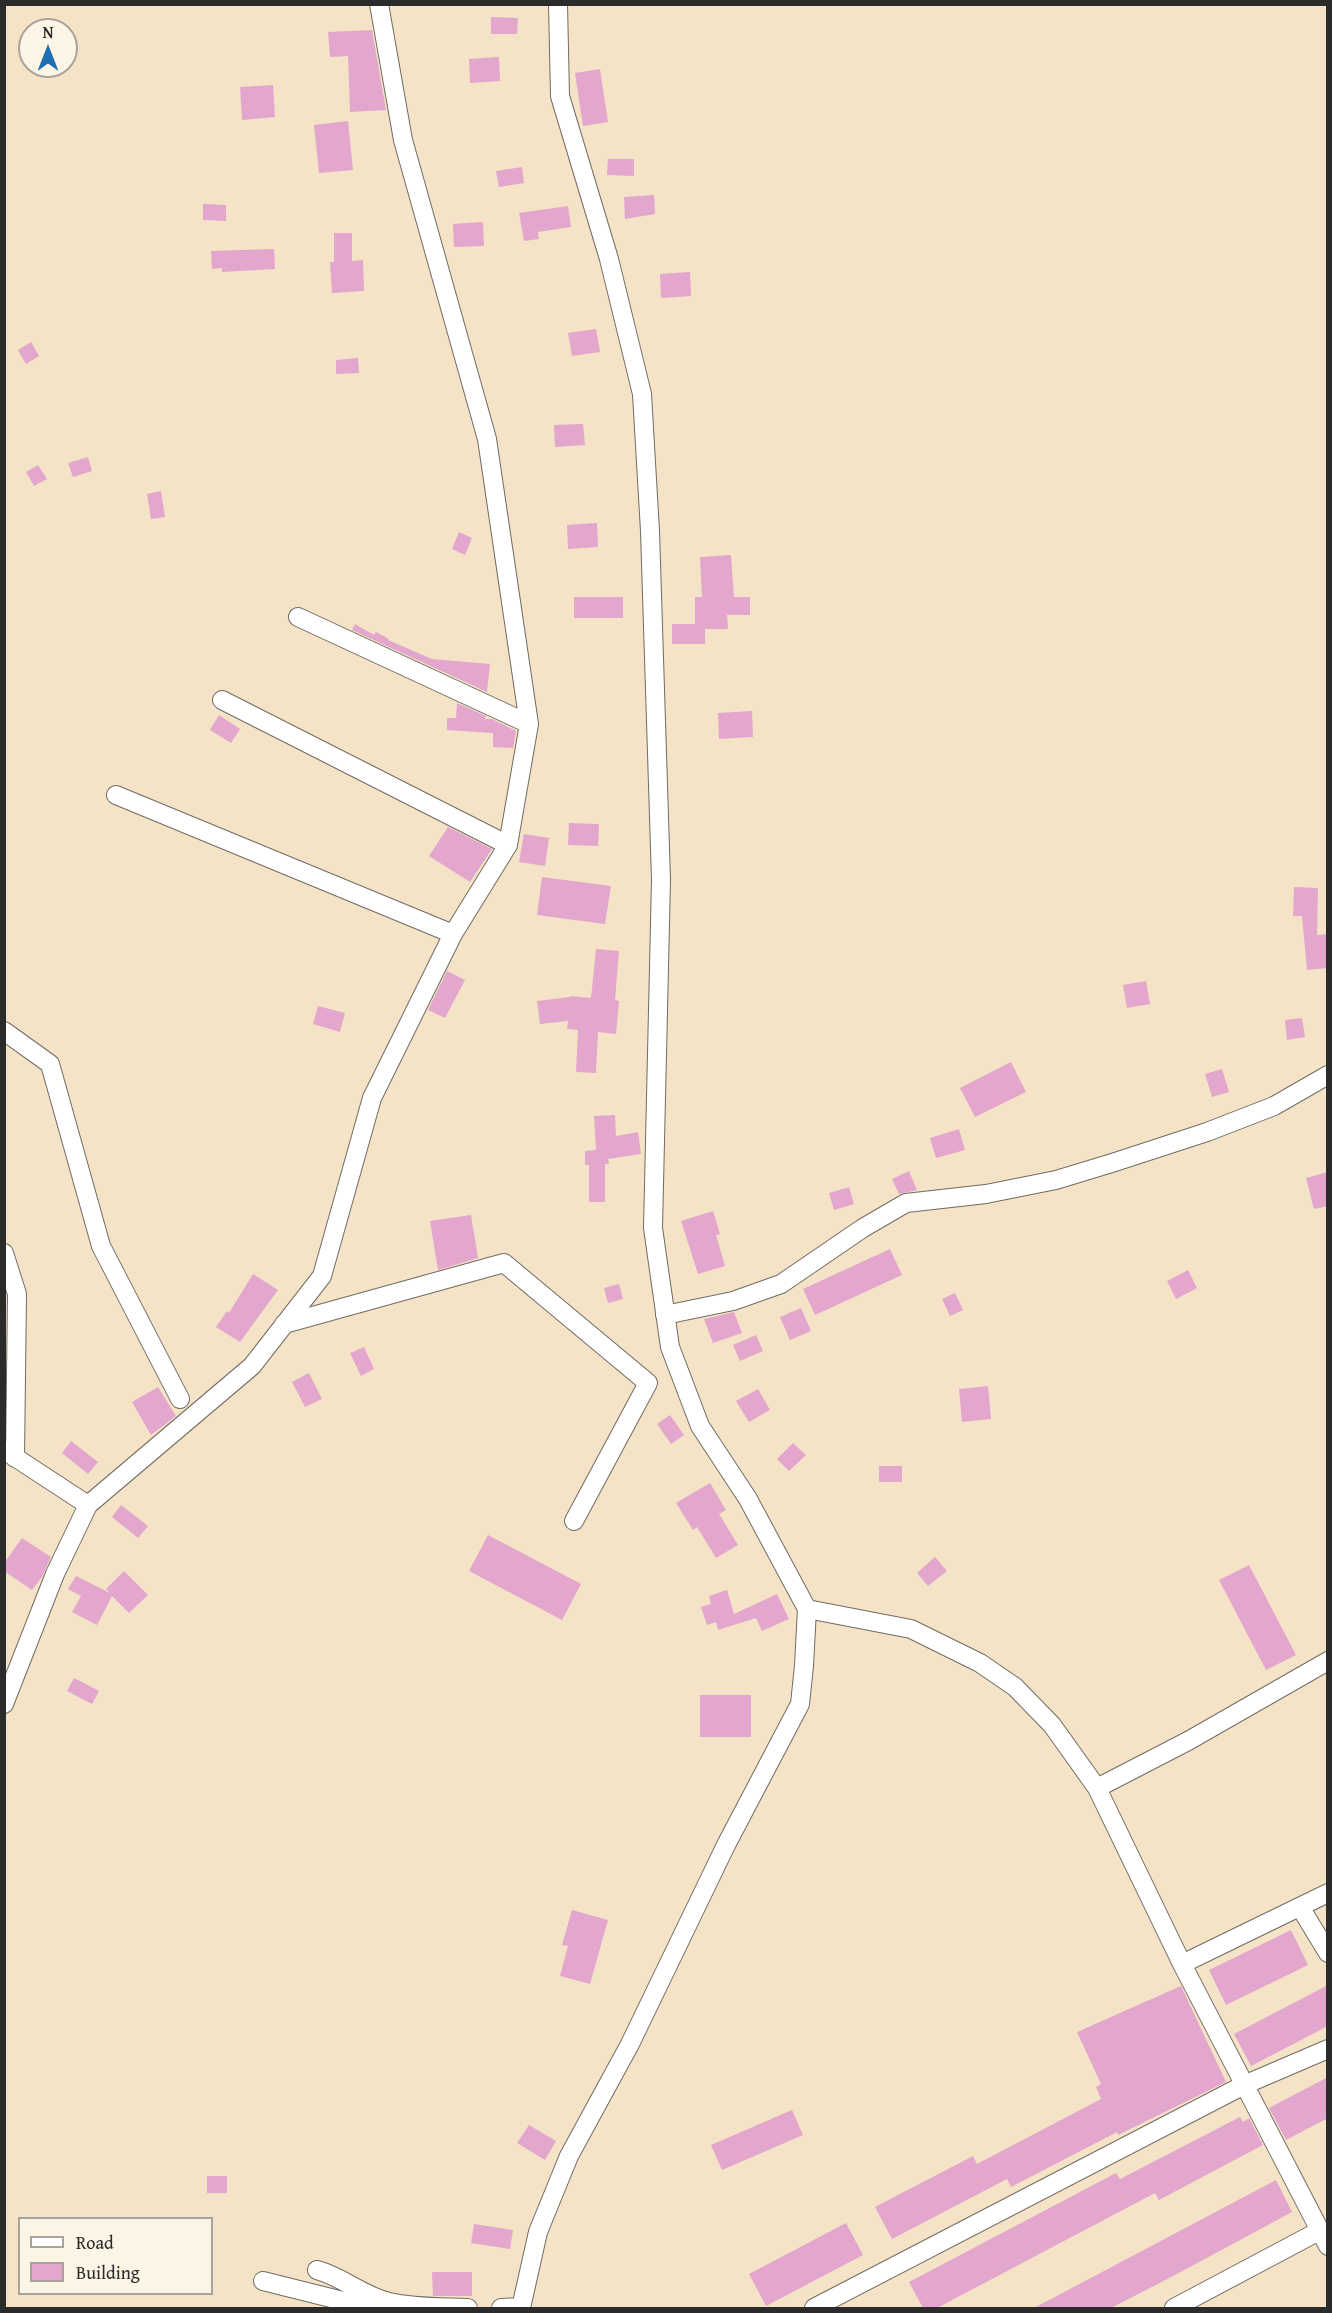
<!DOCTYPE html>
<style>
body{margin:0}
#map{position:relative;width:1332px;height:2313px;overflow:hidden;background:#f4e3c7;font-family:"Gentium Book Plus",serif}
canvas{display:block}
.frame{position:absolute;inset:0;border:6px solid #2b2b2b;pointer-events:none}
.legend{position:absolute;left:18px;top:2217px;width:195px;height:78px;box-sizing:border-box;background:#fcf5e5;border:2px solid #a8a49b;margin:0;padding:8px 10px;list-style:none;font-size:18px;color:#2b2b2b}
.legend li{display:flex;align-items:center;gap:12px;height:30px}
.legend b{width:30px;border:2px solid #a8a49b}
.north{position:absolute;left:18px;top:18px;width:60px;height:60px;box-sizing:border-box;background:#fcf5e5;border:2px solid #a8a49b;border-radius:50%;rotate:0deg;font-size:16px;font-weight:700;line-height:24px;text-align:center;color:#2b2b2b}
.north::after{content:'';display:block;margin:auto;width:21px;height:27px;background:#1f6fb2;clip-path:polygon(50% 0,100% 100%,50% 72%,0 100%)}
</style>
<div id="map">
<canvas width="1332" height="2313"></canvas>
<div class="frame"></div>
<ul class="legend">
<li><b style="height:8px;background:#fff"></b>Road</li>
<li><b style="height:16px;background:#e3a6cd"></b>Building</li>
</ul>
<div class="north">N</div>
</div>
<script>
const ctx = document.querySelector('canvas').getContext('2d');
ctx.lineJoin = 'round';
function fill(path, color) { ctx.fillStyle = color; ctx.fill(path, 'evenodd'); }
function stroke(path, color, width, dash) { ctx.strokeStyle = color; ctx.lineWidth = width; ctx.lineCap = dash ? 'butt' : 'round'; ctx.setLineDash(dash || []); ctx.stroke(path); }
fill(new Path2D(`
 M 491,17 L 518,18 L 517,34 L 491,34 Z
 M 372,30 L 386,110 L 350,112 L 348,56 L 330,57 L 328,32 Z
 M 499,57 L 500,81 L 470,83 L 469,59 Z
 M 600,69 L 608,122 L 583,126 L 575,73 Z
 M 273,85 L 275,117 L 242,120 L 240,87 Z
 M 348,121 L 353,170 L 319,173 L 314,125 Z
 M 608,159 L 634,159 L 634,176 L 607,175 Z
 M 522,167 L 524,183 L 499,187 L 496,171 Z
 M 654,195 L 655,214 L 625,219 L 624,197 Z
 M 203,204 L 226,205 L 226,221 L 203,220 Z
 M 568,206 L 571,227 L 538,232 L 539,239 L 524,241 L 519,213 Z
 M 483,222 L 484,246 L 454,247 L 453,224 Z
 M 334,233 L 352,233 L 352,261 L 363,260 L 364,291 L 332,293 L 330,262 L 334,262 Z
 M 274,249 L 275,269 L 222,272 L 222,268 L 212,269 L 211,251 Z
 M 690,272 L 691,296 L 661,298 L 660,274 Z
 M 596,329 L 600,352 L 572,356 L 568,333 Z
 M 31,342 L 39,356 L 26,364 L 18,350 Z
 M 358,358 L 359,373 L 336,374 L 336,360 Z
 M 583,424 L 585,445 L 555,447 L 554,425 Z
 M 88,457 L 92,471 L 73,477 L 68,463 Z
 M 38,465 L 47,479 L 34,486 L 26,472 Z
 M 161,491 L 165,517 L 151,519 L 147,494 Z
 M 597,523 L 598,547 L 568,549 L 567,525 Z
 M 459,532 L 472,538 L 465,555 L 452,549 Z
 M 731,555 L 734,597 L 750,597 L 750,615 L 727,615 L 728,629 L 705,629 L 705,644 L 672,644 L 672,624 L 695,624 L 695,597 L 702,597 L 700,557 Z
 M 574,597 L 623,597 L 623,618 L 574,618 Z
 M 355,624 L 374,635 L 376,632 L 389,639 L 388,640 L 432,659 L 490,664 L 487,692 L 352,630 Z
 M 457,703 L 486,716 L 485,719 L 492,719 L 516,731 L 513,748 L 493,747 L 493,733 L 447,730 L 447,718 L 456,718 Z
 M 752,711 L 753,737 L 719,739 L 718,713 Z
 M 219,715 L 240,729 L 231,743 L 210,730 Z
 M 569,823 L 599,824 L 598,846 L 568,845 Z
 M 448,827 L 492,849 L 470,882 L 429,856 Z
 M 524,834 L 549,838 L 545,866 L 519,862 Z
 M 542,877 L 611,886 L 605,924 L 537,915 Z
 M 1294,887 L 1318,888 L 1317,935 L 1328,934 L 1328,968 L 1307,970 L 1302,916 L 1293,916 Z
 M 596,949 L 619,951 L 615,1000 L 619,1001 L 616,1034 L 598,1032 L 596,1073 L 576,1072 L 578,1030 L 567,1029 L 568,1021 L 540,1024 L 537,1001 L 570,997 L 570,996 L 591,998 Z
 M 447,971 L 465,980 L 445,1018 L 428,1010 Z
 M 1146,981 L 1150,1004 L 1127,1008 L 1123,985 Z
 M 318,1006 L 345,1013 L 340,1032 L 313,1024 Z
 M 1302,1018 L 1305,1037 L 1287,1040 L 1285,1020 Z
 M 1011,1062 L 1026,1092 L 975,1117 L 960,1088 Z
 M 1222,1069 L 1229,1092 L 1212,1097 L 1205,1074 Z
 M 615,1115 L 616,1136 L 638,1132 L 641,1154 L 608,1159 L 609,1164 L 605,1164 L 605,1202 L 589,1202 L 589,1165 L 585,1165 L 585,1151 L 596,1150 L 594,1116 Z
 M 959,1129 L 965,1150 L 936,1158 L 930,1138 Z
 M 909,1171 L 917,1190 L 899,1194 L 892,1179 Z
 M 1328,1172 L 1328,1206 L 1314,1209 L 1306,1178 Z
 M 849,1187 L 854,1204 L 834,1210 L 829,1193 Z
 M 713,1211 L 720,1234 L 716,1235 L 725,1266 L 698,1274 L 681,1221 Z
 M 471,1215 L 478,1258 L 438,1270 L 430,1221 Z
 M 890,1249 L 902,1275 L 815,1315 L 803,1289 Z
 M 1188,1270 L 1197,1288 L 1176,1299 L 1167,1281 Z
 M 253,1274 L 278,1290 L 240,1342 L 216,1327 L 227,1311 L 229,1313 Z
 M 619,1284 L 623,1299 L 608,1303 L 604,1288 Z
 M 955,1293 L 963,1310 L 950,1316 L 942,1299 Z
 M 801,1308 L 811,1331 L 790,1340 L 780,1317 Z
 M 734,1312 L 742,1333 L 713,1343 L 704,1319 Z
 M 756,1335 L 763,1351 L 740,1361 L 733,1345 Z
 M 364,1347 L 374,1369 L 361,1376 L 350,1353 Z
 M 309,1373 L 322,1399 L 305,1407 L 292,1382 Z
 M 988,1386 L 991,1419 L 962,1422 L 959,1389 Z
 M 158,1387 L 176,1416 L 151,1435 L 132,1402 Z
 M 758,1389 L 770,1410 L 749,1422 L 736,1401 Z
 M 670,1415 L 684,1435 L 671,1444 L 657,1424 Z
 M 71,1441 L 98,1462 L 88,1474 L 62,1453 Z
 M 793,1443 L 806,1455 L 789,1471 L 777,1459 Z
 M 879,1466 L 902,1466 L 902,1482 L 879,1482 Z
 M 710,1483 L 726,1510 L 719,1514 L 738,1545 L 716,1558 L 697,1527 L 693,1530 L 676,1503 Z
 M 121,1505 L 148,1526 L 138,1538 L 112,1517 Z
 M 488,1535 L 581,1584 L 562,1620 L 469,1571 Z
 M 22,1538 L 51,1557 L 42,1577 L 32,1590 L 4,1571 L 4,1563 Z
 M 935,1557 L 947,1571 L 928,1586 L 917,1573 Z
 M 1249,1565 L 1296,1655 L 1266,1670 L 1219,1580 Z
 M 124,1571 L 148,1595 L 129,1613 L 112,1596 L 97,1625 L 72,1612 L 81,1596 L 68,1589 L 76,1576 L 110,1593 L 106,1589 Z
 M 727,1590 L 734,1614 L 777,1594 L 789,1619 L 762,1631 L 756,1618 L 718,1630 L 716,1622 L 707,1625 L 701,1607 L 711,1604 L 709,1596 Z
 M 74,1678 L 99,1691 L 92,1704 L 67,1691 Z
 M 700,1695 L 751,1695 L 751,1737 L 700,1737 Z
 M 572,1910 L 608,1920 L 590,1984 L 560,1976 L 568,1946 L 562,1945 Z
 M 1291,1930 L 1308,1965 L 1226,2005 L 1209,1970 Z
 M 1328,1985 L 1328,2026 L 1251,2066 L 1234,2034 Z
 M 1181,1986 L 1226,2082 L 1118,2135 L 1117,2132 L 1011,2187 L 1007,2179 L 892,2239 L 875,2207 L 973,2156 L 977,2164 L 1101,2099 L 1096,2087 L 1101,2084 L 1077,2032 Z
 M 1328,2077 L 1328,2118 L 1286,2140 L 1269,2108 Z
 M 792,2110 L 803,2135 L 722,2170 L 711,2145 Z
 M 1240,2117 L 1243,2122 L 1249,2118 L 1263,2145 L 1159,2200 L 1155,2193 L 937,2308 L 923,2308 L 909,2282 L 1116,2173 L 1120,2179 Z
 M 529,2125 L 556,2141 L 545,2160 L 517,2143 Z
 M 207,2176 L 227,2176 L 227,2193 L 207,2193 Z
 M 1276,2180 L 1292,2212 L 1177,2274 L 1111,2308 L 1034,2308 Z
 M 846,2223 L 863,2255 L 766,2306 L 749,2274 Z
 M 474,2224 L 513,2230 L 510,2249 L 471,2243 Z
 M 432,2272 L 472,2272 L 472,2296 L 433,2296 Z`), '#e3a6cd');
const street = new Path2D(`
 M 298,617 L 529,724
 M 222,700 L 508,845
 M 116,795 L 453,934
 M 4,1031 L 50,1064 L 101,1246 L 180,1399
 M 4,1253 L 17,1294 L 15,1458
 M 665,1315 L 733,1301 L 781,1284 L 863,1228 L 906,1203 L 986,1194 L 1056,1180 L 1112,1163 L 1207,1132 L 1274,1106 L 1328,1075
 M 284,1324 L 504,1263 L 648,1383 L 574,1521
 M 4,1450 L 88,1505 L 55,1574 L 4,1704
 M 88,1505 L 252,1366 L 322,1276 L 372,1098 L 453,934 L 508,845 L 529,724 L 487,439 L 403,140 L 379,4
 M 807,1609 L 911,1629 L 980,1663 L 1015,1687 L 1052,1725 L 1097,1788 L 1188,1741 L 1328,1661
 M 1097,1788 L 1182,1964 L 1328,2246
 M 1300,1907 L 1328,1953
 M 1182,1964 L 1328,1893
 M 317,2270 C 343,2277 363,2296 389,2302 C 414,2308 443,2307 468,2308
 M 263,2281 L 347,2302 L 378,2302
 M 501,2308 L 521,2307
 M 521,2308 L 538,2232 L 569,2156 L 630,2044 L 726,1845 L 800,1704 L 804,1666 L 807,1609 L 748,1499 L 700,1426 L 670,1347 L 653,1228 L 661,880 L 650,531 L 642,394 L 609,259 L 560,96 L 558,4
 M 814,2308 L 1244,2085 L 1328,2049
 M 1174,2308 L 1319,2231`);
stroke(street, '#716b62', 20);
stroke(street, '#fff', 18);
</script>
